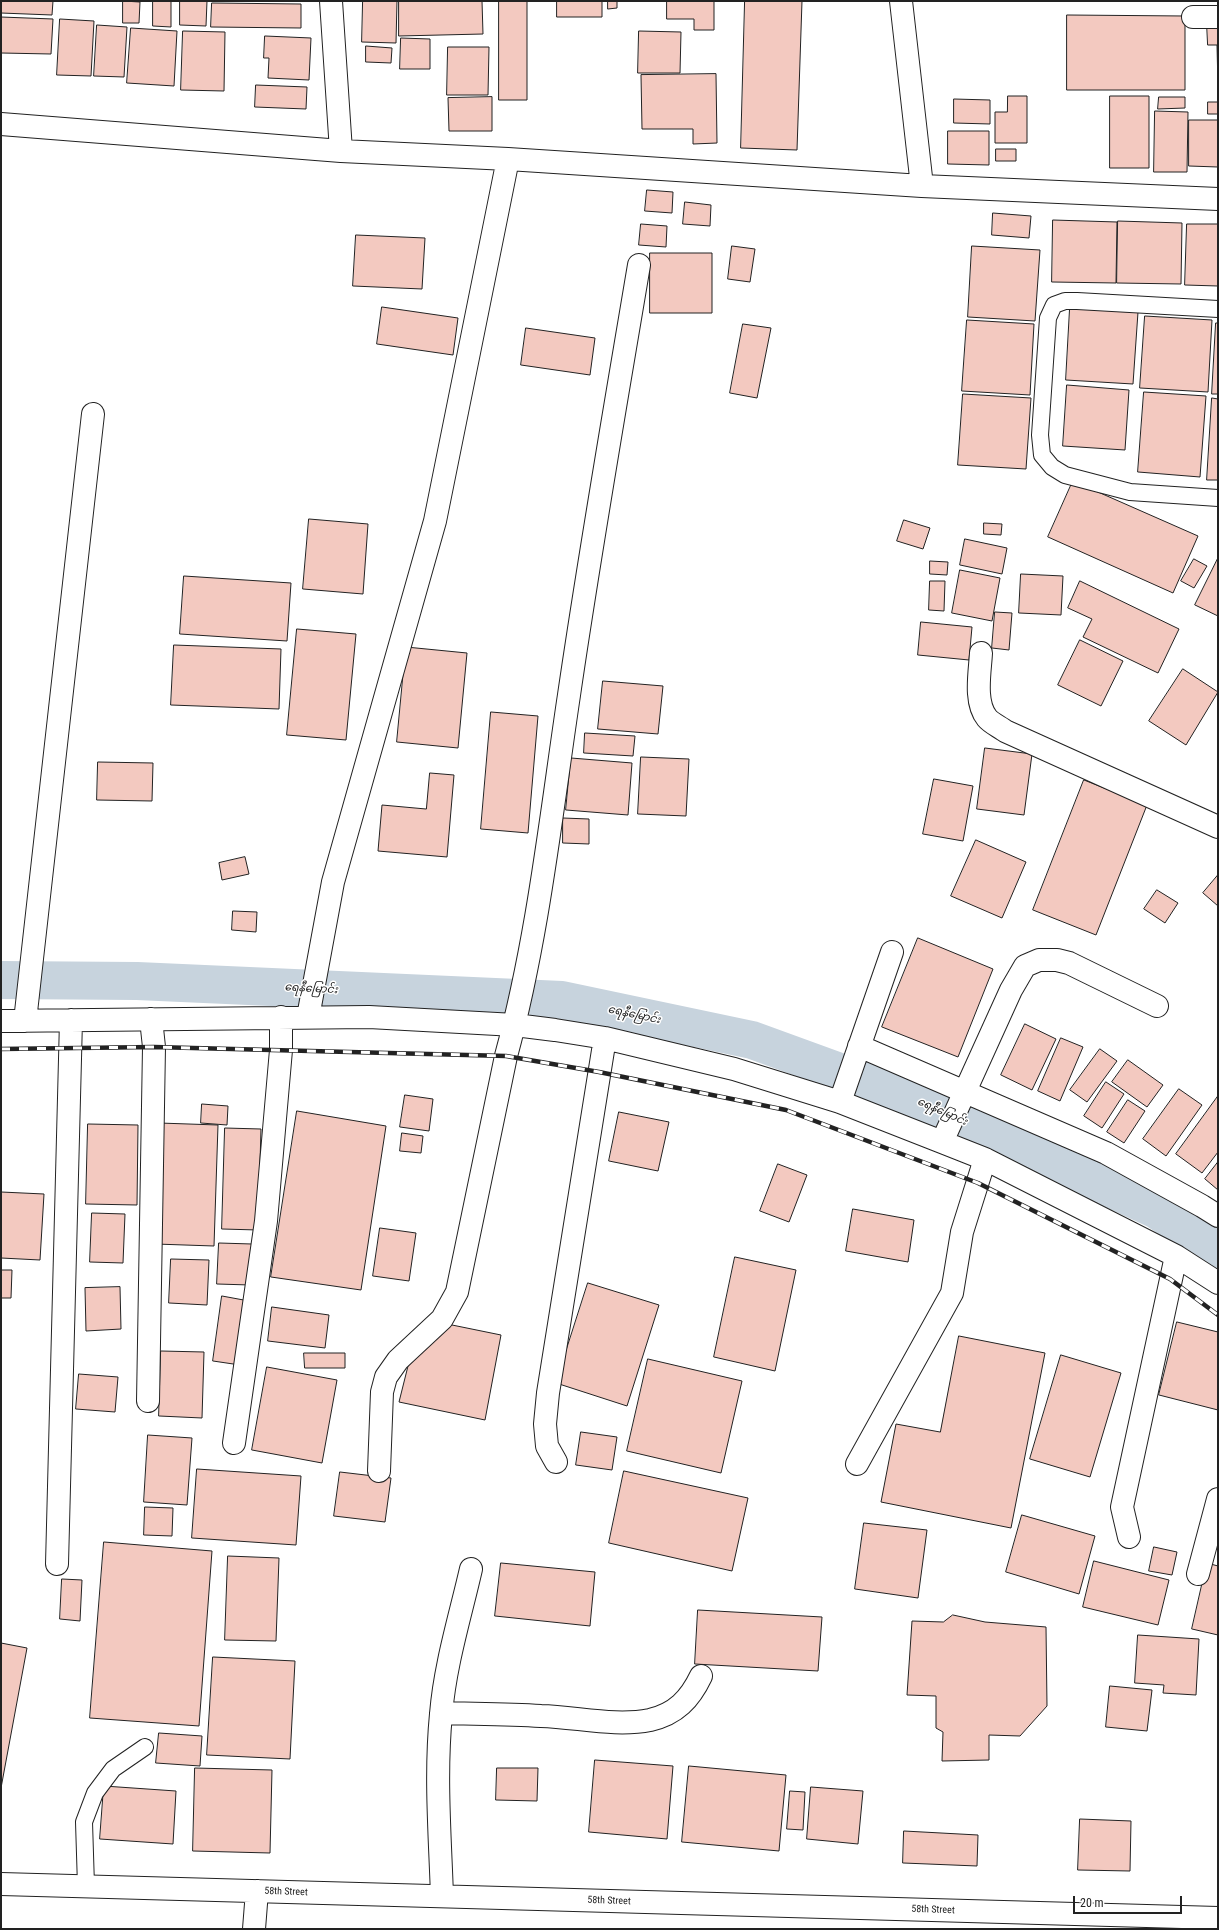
<!DOCTYPE html>
<meta charset="utf-8">
<style>
body{margin:0}
#map{position:relative;width:1219px;height:1930px;overflow:hidden;background:#fff;font-family:"Roboto Condensed",sans-serif}
canvas{display:block}
.frame{position:absolute;inset:0;border:2px solid #222;pointer-events:none}
.scale{position:absolute;left:1073px;top:1896px;width:109px;height:18px;box-sizing:border-box;border:2px solid #222;border-top:0;padding-left:5px;font-size:12px;line-height:14px;white-space:nowrap;color:#222;-webkit-text-stroke:3px #fff;paint-order:stroke}
</style>
<div id="map">
<canvas width="1219" height="1930"></canvas>
<div class="frame"></div>
<div class="scale">20 m</div>
</div>
<script>
const ctx = document.querySelector('canvas').getContext('2d');
ctx.lineJoin = 'round';
function stroke(path, color, width, dash) { ctx.strokeStyle = color; ctx.lineWidth = width; ctx.lineCap = dash ? 'butt' : 'round'; ctx.setLineDash(dash || []); ctx.stroke(path); }
function fill(path, color) { ctx.fillStyle = color; ctx.fill(path, 'evenodd'); }
function drawText(font, color, halo, rows, align = 'center') {
  ctx.font = font + ' "Roboto Condensed","Noto Sans Myanmar",sans-serif'; ctx.lineWidth = 3; ctx.setLineDash([]); ctx.textBaseline = 'middle'; ctx.strokeStyle = halo; ctx.fillStyle = color; for (const [text, x, y, turn = 0] of rows) {
    ctx.save(); ctx.translate(x, y); ctx.rotate((+turn || 0) * Math.PI / 180); ctx.textAlign = isNaN(turn) ? turn : align; if (halo) ctx.strokeText(text, 0, 0); ctx.fillText(text, 0, 0); ctx.restore();
  }
}
stroke(new Path2D(`
 M 1,980 L 137,981 L 562,1000 L 752,1040 L 925,1103 L 1157,1210 L 1218,1252`), '#c7d3dd', 38);
const building = new Path2D(`
 M 1,1 L 53,1 L 52,15 L 1,13 Z
 M 123,1 L 140,2 L 139,23 L 123,23 Z
 M 153,1 L 171,1 L 171,27 L 153,26 Z
 M 180,1 L 207,1 L 206,26 L 180,25 Z
 M 363,1 L 397,1 L 396,43 L 362,42 Z
 M 399,1 L 482,1 L 483,34 L 399,36 Z
 M 499,1 L 527,1 L 527,100 L 499,100 Z
 M 557,1 L 602,1 L 602,17 L 557,17 Z
 M 608,1 L 617,1 L 617,8 L 608,9 Z
 M 667,1 L 714,1 L 714,30 L 694,30 L 694,19 L 667,19 Z
 M 745,1 L 802,1 L 797,150 L 741,148 Z
 M 212,3 L 301,4 L 301,28 L 211,27 Z
 M 1067,15 L 1185,16 L 1185,90 L 1067,90 Z
 M 1,17 L 53,19 L 51,54 L 1,53 Z
 M 60,19 L 94,21 L 91,76 L 57,75 Z
 M 1207,24 L 1218,24 L 1218,88 L 1217,45 L 1208,45 Z
 M 97,25 L 127,27 L 124,77 L 94,76 Z
 M 131,28 L 177,31 L 174,86 L 127,83 Z
 M 183,31 L 225,32 L 224,91 L 181,90 Z
 M 639,31 L 681,32 L 680,73 L 638,73 Z
 M 265,36 L 311,38 L 309,80 L 268,78 L 269,58 L 264,58 Z
 M 401,38 L 430,39 L 430,69 L 400,69 Z
 M 366,46 L 392,48 L 391,63 L 366,62 Z
 M 448,47 L 489,47 L 488,95 L 447,95 Z
 M 716,74 L 717,143 L 693,144 L 693,129 L 642,129 L 641,75 Z
 M 256,85 L 307,87 L 306,109 L 255,107 Z
 M 1008,96 L 1027,96 L 1027,143 L 995,143 L 995,112 L 1007,112 Z
 M 1110,96 L 1149,96 L 1149,168 L 1110,168 Z
 M 492,97 L 492,131 L 449,131 L 448,98 Z
 M 1159,97 L 1185,97 L 1185,108 L 1158,109 Z
 M 954,99 L 990,100 L 990,124 L 954,123 Z
 M 1208,102 L 1218,102 L 1218,114 L 1208,114 Z
 M 1155,111 L 1188,112 L 1187,172 L 1154,172 Z
 M 1189,120 L 1218,120 L 1218,167 L 1189,166 Z
 M 948,131 L 989,131 L 989,165 L 948,164 Z
 M 996,149 L 1016,149 L 1016,161 L 996,161 Z
 M 647,190 L 673,192 L 672,213 L 645,211 Z
 M 685,202 L 711,205 L 710,226 L 683,224 Z
 M 993,213 L 1031,216 L 1029,238 L 992,235 Z
 M 1053,220 L 1117,222 L 1116,283 L 1052,282 Z
 M 1118,221 L 1182,223 L 1181,284 L 1117,283 Z
 M 641,224 L 667,226 L 666,247 L 639,245 Z
 M 1187,224 L 1218,224 L 1218,286 L 1185,285 Z
 M 356,235 L 425,238 L 422,289 L 353,286 Z
 M 732,246 L 755,249 L 750,282 L 728,279 Z
 M 972,246 L 1040,250 L 1035,321 L 968,317 Z
 M 650,253 L 712,253 L 712,313 L 650,313 Z
 M 382,307 L 458,318 L 453,355 L 377,344 Z
 M 1070,308 L 1138,312 L 1133,384 L 1066,380 Z
 M 1145,316 L 1212,320 L 1208,392 L 1140,388 Z
 M 967,320 L 1034,324 L 1030,395 L 962,391 Z
 M 1216,323 L 1218,323 L 1218,394 L 1212,394 Z
 M 743,324 L 771,328 L 757,398 L 730,393 Z
 M 526,328 L 595,338 L 590,375 L 521,365 Z
 M 1067,385 L 1129,390 L 1125,450 L 1063,446 Z
 M 1144,392 L 1206,396 L 1200,477 L 1138,472 Z
 M 963,394 L 1031,398 L 1026,469 L 958,465 Z
 M 1212,398 L 1218,399 L 1218,480 L 1207,480 Z
 M 1073,481 L 1198,536 L 1173,593 L 1048,537 Z
 M 309,519 L 368,524 L 363,594 L 303,589 Z
 M 904,520 L 930,528 L 923,549 L 897,541 Z
 M 984,523 L 1002,524 L 1001,535 L 984,534 Z
 M 965,539 L 1007,548 L 1002,574 L 960,565 Z
 M 1218,558 L 1218,616 L 1195,605 Z
 M 1194,559 L 1207,566 L 1194,588 L 1181,581 Z
 M 930,561 L 948,562 L 947,575 L 930,574 Z
 M 960,570 L 1000,578 L 992,621 L 952,613 Z
 M 1021,574 L 1063,576 L 1061,615 L 1019,613 Z
 M 184,576 L 291,583 L 287,641 L 180,634 Z
 M 930,581 L 945,581 L 944,611 L 929,610 Z
 M 1080,581 L 1179,629 L 1158,673 L 1083,637 L 1092,619 L 1068,608 Z
 M 995,612 L 1012,613 L 1009,650 L 992,648 Z
 M 921,622 L 972,627 L 969,660 L 918,655 Z
 M 297,629 L 356,634 L 346,740 L 287,735 Z
 M 1080,640 L 1123,661 L 1101,706 L 1058,685 Z
 M 174,645 L 281,649 L 279,709 L 171,705 Z
 M 406,647 L 467,653 L 458,748 L 397,742 Z
 M 1183,669 L 1218,692 L 1186,745 L 1149,721 Z
 M 603,681 L 663,686 L 658,734 L 598,729 Z
 M 491,712 L 538,716 L 528,833 L 481,829 Z
 M 585,733 L 635,736 L 633,756 L 584,753 Z
 M 985,748 L 1032,754 L 1024,815 L 977,809 Z
 M 641,757 L 689,759 L 686,816 L 638,814 Z
 M 571,758 L 632,763 L 628,815 L 566,810 Z
 M 98,762 L 153,763 L 152,801 L 97,800 Z
 M 430,773 L 454,775 L 447,857 L 378,851 L 382,805 L 426,809 Z
 M 934,779 L 973,786 L 963,841 L 923,834 Z
 M 1084,780 L 1147,805 L 1096,935 L 1033,910 Z
 M 563,818 L 589,819 L 589,844 L 563,843 Z
 M 976,840 L 1026,862 L 1002,918 L 951,896 Z
 M 245,857 L 249,874 L 222,880 L 219,863 Z
 M 1218,875 L 1218,906 L 1203,893 Z
 M 1157,890 L 1178,903 L 1165,923 L 1144,909 Z
 M 233,911 L 257,912 L 256,932 L 232,930 Z
 M 918,938 L 993,969 L 958,1057 L 882,1027 Z
 M 1025,1024 L 1056,1039 L 1032,1090 L 1001,1075 Z
 M 1061,1038 L 1083,1047 L 1060,1101 L 1038,1091 Z
 M 1100,1049 L 1117,1061 L 1087,1102 L 1070,1090 Z
 M 1128,1060 L 1163,1085 L 1147,1107 L 1112,1082 Z
 M 1106,1082 L 1124,1094 L 1102,1128 L 1084,1116 Z
 M 1179,1089 L 1202,1105 L 1166,1156 L 1143,1139 Z
 M 405,1095 L 433,1099 L 429,1131 L 400,1127 Z
 M 1218,1096 L 1218,1152 L 1202,1173 L 1176,1154 Z
 M 1128,1100 L 1145,1111 L 1124,1143 L 1107,1132 Z
 M 202,1104 L 228,1106 L 227,1125 L 201,1123 Z
 M 297,1111 L 386,1126 L 361,1290 L 271,1277 Z
 M 619,1112 L 669,1122 L 658,1171 L 609,1161 Z
 M 159,1123 L 218,1125 L 214,1246 L 155,1244 Z
 M 88,1124 L 138,1125 L 137,1205 L 86,1204 Z
 M 225,1128 L 261,1129 L 258,1230 L 222,1229 Z
 M 402,1133 L 423,1136 L 421,1153 L 400,1151 Z
 M 1218,1162 L 1218,1190 L 1205,1179 Z
 M 778,1164 L 807,1175 L 789,1222 L 760,1211 Z
 M 1,1192 L 44,1194 L 40,1260 L 1,1258 Z
 M 853,1209 L 914,1220 L 908,1262 L 846,1251 Z
 M 92,1213 L 125,1214 L 123,1263 L 90,1262 Z
 M 380,1228 L 416,1233 L 409,1281 L 373,1276 Z
 M 219,1243 L 252,1244 L 250,1285 L 217,1284 Z
 M 735,1257 L 796,1270 L 775,1371 L 714,1357 Z
 M 171,1259 L 209,1260 L 207,1305 L 169,1303 Z
 M 1,1270 L 12,1270 L 11,1298 L 1,1298 Z
 M 588,1283 L 659,1305 L 627,1406 L 556,1383 Z
 M 120,1287 L 121,1329 L 86,1331 L 85,1288 Z
 M 222,1296 L 249,1301 L 240,1365 L 213,1361 Z
 M 272,1307 L 329,1315 L 325,1348 L 268,1341 Z
 M 1177,1322 L 1218,1332 L 1218,1410 L 1159,1395 Z
 M 452,1325 L 501,1335 L 485,1420 L 399,1402 L 410,1358 Z
 M 959,1336 L 1045,1353 L 1011,1528 L 881,1502 L 896,1424 L 940,1432 Z
 M 161,1351 L 204,1352 L 202,1418 L 159,1416 Z
 M 304,1353 L 345,1353 L 345,1368 L 305,1368 Z
 M 1061,1355 L 1121,1373 L 1090,1477 L 1030,1459 Z
 M 648,1359 L 742,1381 L 721,1473 L 627,1451 Z
 M 267,1367 L 337,1380 L 322,1463 L 252,1450 Z
 M 79,1374 L 118,1377 L 115,1412 L 76,1409 Z
 M 581,1432 L 617,1437 L 612,1470 L 576,1465 Z
 M 148,1435 L 192,1438 L 187,1505 L 144,1502 Z
 M 197,1469 L 301,1476 L 296,1545 L 192,1538 Z
 M 624,1471 L 748,1498 L 732,1571 L 609,1543 Z
 M 340,1472 L 391,1478 L 385,1522 L 334,1516 Z
 M 145,1507 L 173,1508 L 172,1536 L 144,1535 Z
 M 1022,1515 L 1095,1536 L 1079,1594 L 1006,1572 Z
 M 864,1523 L 927,1530 L 918,1598 L 855,1589 Z
 M 104,1542 L 212,1551 L 199,1726 L 90,1718 Z
 M 1154,1547 L 1177,1552 L 1172,1575 L 1149,1571 Z
 M 228,1556 L 279,1558 L 276,1641 L 225,1640 Z
 M 1094,1561 L 1169,1580 L 1158,1625 L 1083,1607 Z
 M 501,1563 L 595,1572 L 590,1626 L 495,1616 Z
 M 1207,1563 L 1218,1566 L 1218,1635 L 1192,1629 Z
 M 62,1579 L 82,1580 L 80,1621 L 60,1619 Z
 M 698,1610 L 822,1617 L 818,1671 L 695,1664 Z
 M 953,1615 L 985,1622 L 1046,1627 L 1047,1706 L 1020,1736 L 989,1735 L 989,1760 L 942,1761 L 943,1732 L 936,1728 L 936,1696 L 907,1695 L 912,1621 L 943,1622 Z
 M 1138,1635 L 1199,1639 L 1196,1695 L 1163,1693 L 1164,1685 L 1135,1683 Z
 M 1,1643 L 27,1648 L 1,1788 Z
 M 213,1657 L 295,1661 L 290,1759 L 207,1755 Z
 M 1110,1686 L 1152,1690 L 1147,1731 L 1106,1727 Z
 M 159,1733 L 202,1736 L 200,1766 L 156,1763 Z
 M 595,1760 L 673,1766 L 667,1839 L 589,1832 Z
 M 689,1766 L 786,1775 L 779,1851 L 682,1842 Z
 M 195,1768 L 272,1770 L 270,1853 L 193,1851 Z
 M 497,1768 L 538,1768 L 537,1801 L 496,1800 Z
 M 104,1786 L 176,1791 L 173,1844 L 100,1839 Z
 M 811,1787 L 863,1791 L 858,1844 L 807,1839 Z
 M 790,1791 L 805,1792 L 803,1830 L 787,1829 Z
 M 1080,1819 L 1131,1821 L 1130,1871 L 1078,1870 Z
 M 904,1831 L 978,1835 L 977,1866 L 903,1863 Z`);
fill(building, '#f3c9c0');
stroke(building, '#222', 1);
const lane = new Path2D(`
 M 1218,309 L 1077,301 L 1065,301 L 1054,305 L 1048,318 L 1040,435 L 1042,455 L 1052,467 L 1065,475 L 1130,492 L 1218,498
 M 86,1886 L 84,1822 L 95,1793 L 113,1769 L 145,1747`);
const street = new Path2D(`
 M 331,1 L 341,151
 M 901,1 L 922,186
 M 1193,17 L 1218,17
 M 1,124 L 341,151 L 508,159 L 922,186 L 1218,199
 M 981,653 C 980,672 974,702 987,718 C 991,723 1000,727 1005,731 L 1218,827
 M 308,1017 L 333,882 L 435,521 L 508,159
 M 1,1021 L 369,1017 L 515,1025 L 555,1030 L 605,1038 L 734,1069 L 840,1102 L 942,1142 L 985,1159 L 1176,1256 L 1218,1283
 M 25,1021 L 93,414
 M 859,1046 L 1106,1153 L 1202,1206 L 1218,1216
 M 840,1102 L 892,952
 M 942,1142 L 1011,990 L 1025,966 L 1039,960 L 1057,960 L 1069,963 L 1157,1006
 M 148,1401 L 154,1047 L 151,1019
 M 234,1443 L 266,1221 L 281,1050 L 281,1017
 M 556,1462 L 547,1446 L 545,1424 L 548,1393 L 605,1038
 M 857,1464 L 952,1293 L 962,1232 L 985,1159
 M 379,1471 L 382,1392 L 386,1377 L 398,1360 L 442,1319 L 457,1292 L 506,1056 C 538,938 551,815 569,695 C 590,551 615,408 639,265
 M 1129,1537 L 1122,1507 L 1176,1256
 M 57,1564 L 71,1020
 M 1198,1574 L 1218,1499
 M 441,1713 C 474,1714 508,1714 541,1716 C 577,1717 615,1727 650,1720 C 676,1714 690,1699 701,1676
 M 1,1884 L 1218,1918
 M 442,1896 C 440,1836 435,1775 441,1714 C 445,1665 460,1617 471,1569
 M 254,1929 L 257,1891`);
stroke(lane, '#222', 18);
stroke(street, '#222', 24);
stroke(lane, '#fff', 16);
stroke(street, '#fff', 22);
const rail = new Path2D(`
 M 1,1049 L 154,1047 L 506,1056 L 599,1072 L 786,1110 L 978,1183 L 1170,1279 L 1218,1315`);
stroke(rail, '#222', 4.5);
stroke(rail, '#fff', 3, [9]);
drawText('10px', '#222', '#fff', [
 ["58th Street",286,1892,2],
 ["58th Street",609,1901,2],
 ["58th Street",933,1910,2]
]);
drawText('italic 11px', '#222', '#fff', [
 ["ရေနီမြောင်း",311,989,3],
 ["ရေနီမြောင်း",634,1015,12],
 ["ရေနီမြောင်း",942,1112,24]
]);
</script>
